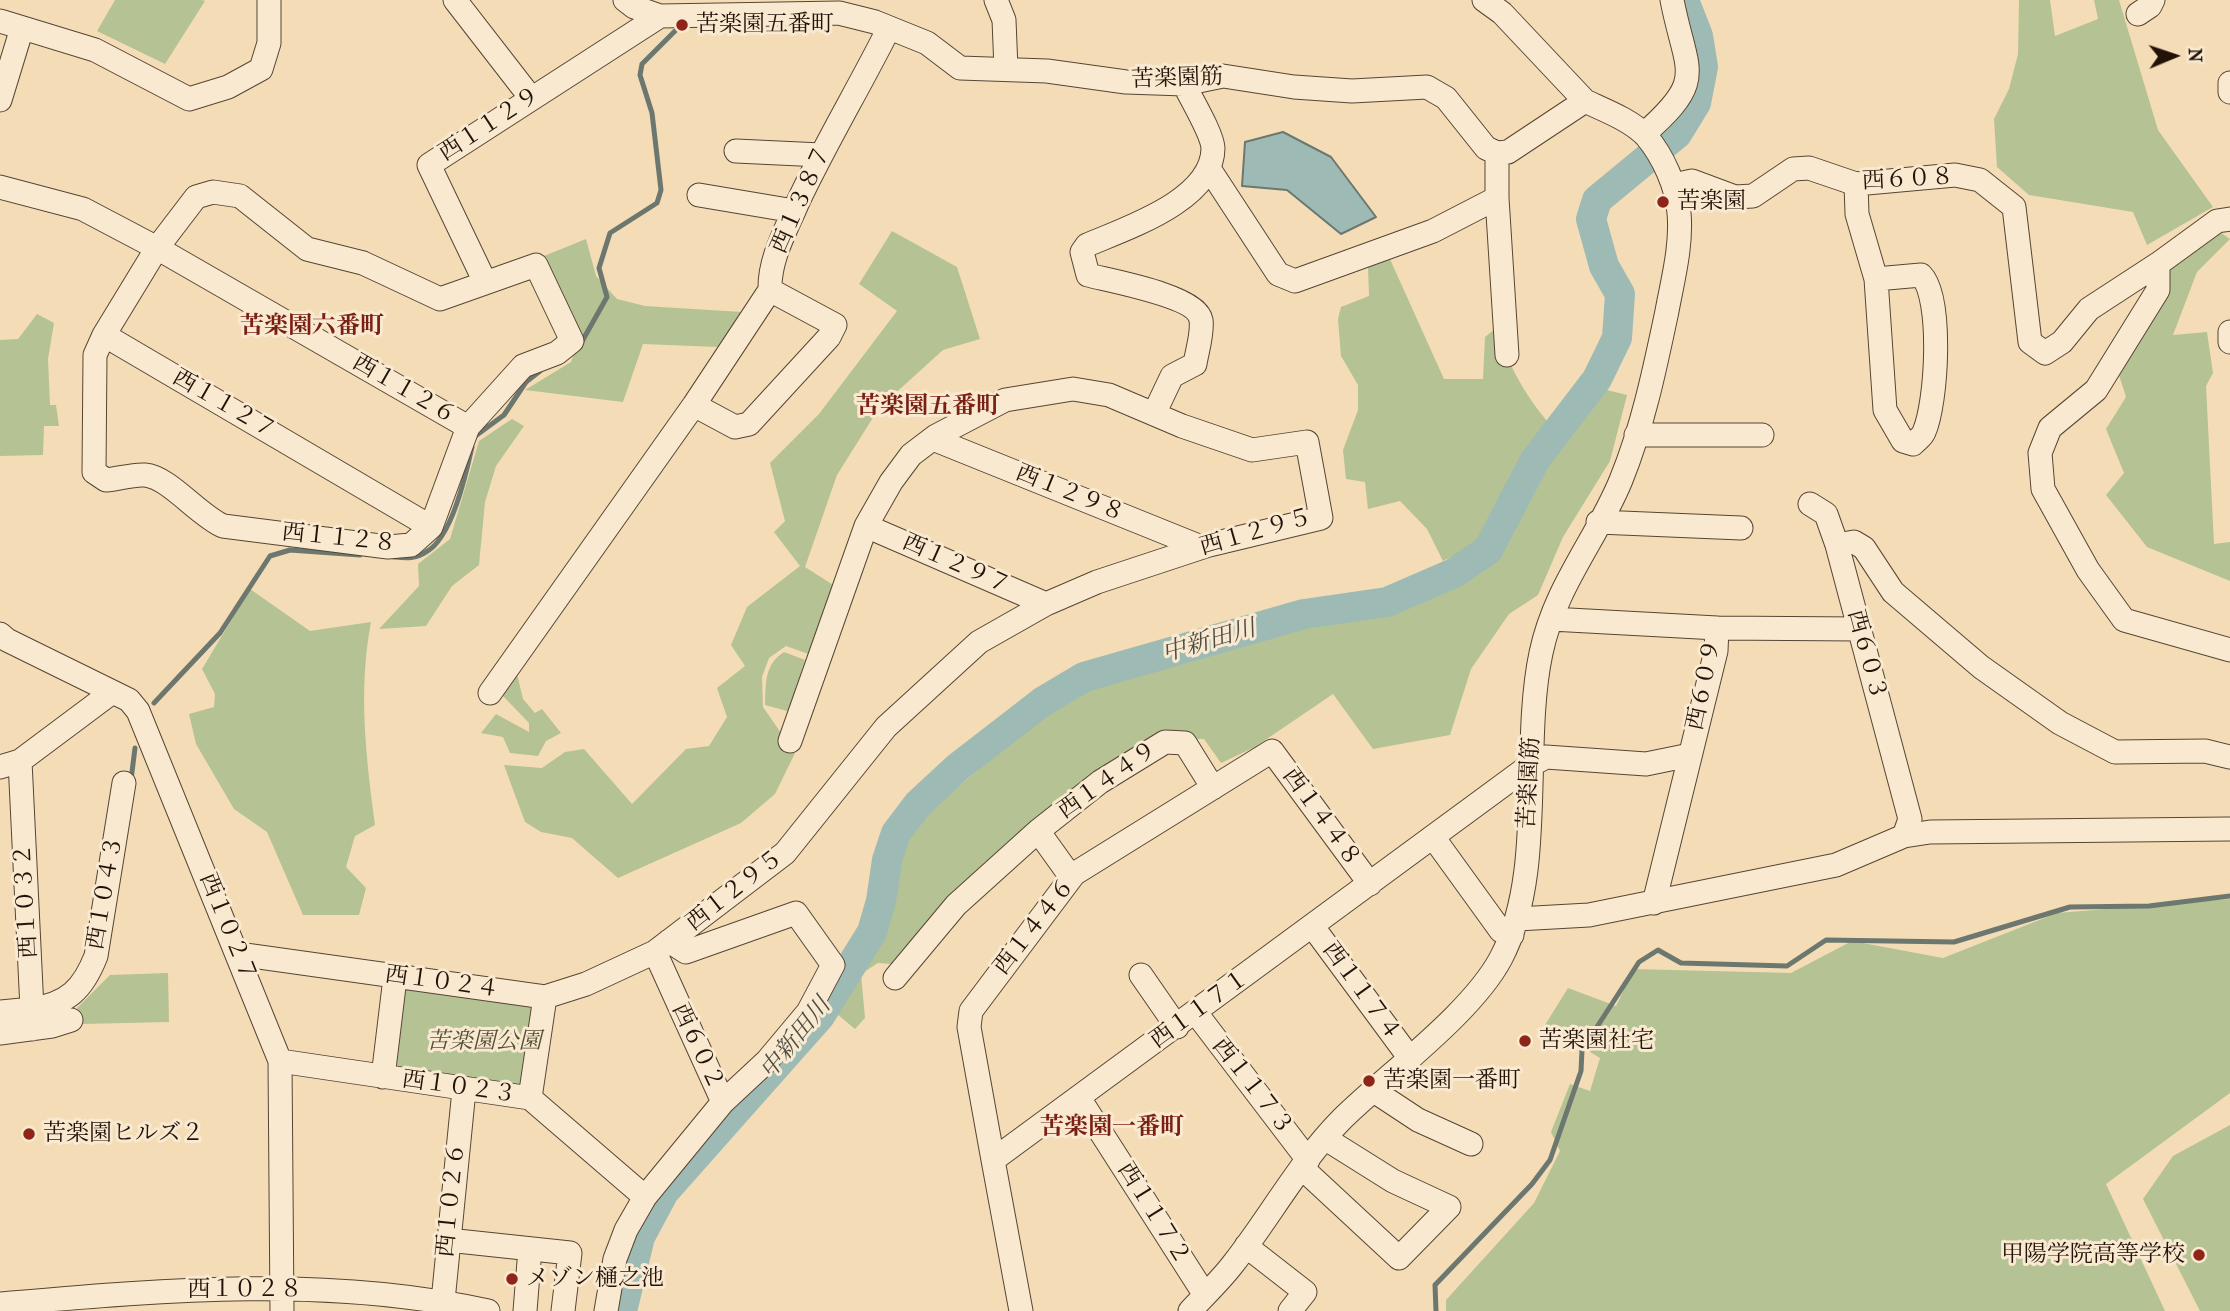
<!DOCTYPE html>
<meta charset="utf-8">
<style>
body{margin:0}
#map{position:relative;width:2230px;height:1311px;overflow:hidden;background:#f4ddb6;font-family:"IM FELL French Canon",serif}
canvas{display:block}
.north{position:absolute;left:2139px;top:21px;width:70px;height:70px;-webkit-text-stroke:5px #f8e9d0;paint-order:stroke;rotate:88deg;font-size:19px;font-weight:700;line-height:28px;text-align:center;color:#231208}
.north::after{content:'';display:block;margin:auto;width:24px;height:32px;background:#231208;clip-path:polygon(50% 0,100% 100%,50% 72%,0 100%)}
</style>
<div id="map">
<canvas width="2230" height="1311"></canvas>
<div class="north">N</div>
</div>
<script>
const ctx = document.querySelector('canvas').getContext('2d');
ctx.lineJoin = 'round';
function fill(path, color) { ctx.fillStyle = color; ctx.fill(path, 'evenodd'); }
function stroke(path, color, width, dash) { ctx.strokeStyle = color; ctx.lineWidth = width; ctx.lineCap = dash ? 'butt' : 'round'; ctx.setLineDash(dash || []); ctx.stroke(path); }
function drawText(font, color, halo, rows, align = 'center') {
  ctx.font = font + ' "IM FELL French Canon","Noto Serif JP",serif'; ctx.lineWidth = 6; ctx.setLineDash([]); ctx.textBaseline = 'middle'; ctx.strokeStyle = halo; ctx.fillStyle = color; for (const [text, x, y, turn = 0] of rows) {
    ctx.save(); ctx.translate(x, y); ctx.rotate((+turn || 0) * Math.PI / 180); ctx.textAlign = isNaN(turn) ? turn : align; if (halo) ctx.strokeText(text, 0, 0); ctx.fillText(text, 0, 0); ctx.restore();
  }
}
fill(new Path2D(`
 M 115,0 L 202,0 L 205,1 L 165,64 L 97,31 Z
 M 2019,0 L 2050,0 L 2055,36 L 2098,19 L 2094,0 L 2119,0 L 2158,130 L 2213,207 L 2147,245 L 2133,212 L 2029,195 L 1997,167 L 1994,119 L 2009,89 L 2018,54 Z
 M 892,231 L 957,267 L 980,339 L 943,350 L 879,408 L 837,475 L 805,567 L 838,588 L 811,655 L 786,646 L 769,658 L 762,677 L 763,707 L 795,753 L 775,794 L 741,823 L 618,878 L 572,838 L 541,832 L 525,822 L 504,765 L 542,768 L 565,752 L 584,749 L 632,804 L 686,749 L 709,746 L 727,717 L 717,688 L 745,666 L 731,645 L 747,607 L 800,566 L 774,532 L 785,521 L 770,463 L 819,414 L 897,311 L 859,284 Z
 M 2220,232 L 2230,239 L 2197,272 L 2173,335 L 2207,332 L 2213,373 L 2206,386 L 2214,544 L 2230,542 L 2230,581 L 2147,547 L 2106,495 L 2124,473 L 2106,429 L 2126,397 L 2119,375 L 2167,293 L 2169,266 Z
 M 586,239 L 596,276 L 617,299 L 645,306 L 742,312 L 718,347 L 643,344 L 623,402 L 525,390 L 571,362 L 581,334 L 539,258 Z
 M 1389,257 L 1444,379 L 1483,379 L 1485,337 L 1496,328 C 1510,368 1526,398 1555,430 L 1603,389 L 1627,395 L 1610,461 L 1563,537 L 1538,595 L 1509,614 L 1471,669 L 1450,735 L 1373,749 L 1333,694 L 1255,747 L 1221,763 L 1204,739 L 1161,739 L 1098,780 L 904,965 L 878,963 L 861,974 L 865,1018 L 855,1029 L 831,1009 C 853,976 879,944 892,906 C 900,880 892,858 906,832 L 1037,719 L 1097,684 L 1200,650 L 1285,607 L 1331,596 L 1399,609 L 1476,563 L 1471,547 L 1443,561 L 1427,529 L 1400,501 L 1368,509 L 1365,482 L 1346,479 L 1343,450 L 1358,410 L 1358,385 L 1341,356 L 1338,319 L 1341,307 L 1369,296 L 1368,267 Z
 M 37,314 L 54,323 L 48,359 L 50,405 L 56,405 L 59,426 L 44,426 L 43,455 L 0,456 L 0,340 L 18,339 Z
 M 512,419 L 524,426 L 496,466 L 485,502 L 479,565 L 452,586 L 426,626 L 379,629 L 419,586 L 418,564 L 450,539 L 479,441 Z
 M 250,589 L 310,631 L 371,622 C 358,690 366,757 375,825 L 355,836 L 346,867 L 366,888 L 359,915 L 303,915 L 267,832 L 234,809 L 196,744 L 189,714 L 214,707 L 215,694 L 202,669 Z
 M 784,652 L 805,660 L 794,694 L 798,714 L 765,705 C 766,683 764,665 784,652 Z
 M 517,674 L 523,699 L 535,713 L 542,709 L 561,733 L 546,741 L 538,756 L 510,753 L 503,737 L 481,733 L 496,714 L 529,732 L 529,723 L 502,695 Z
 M 2230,899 L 2230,1093 L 2106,1184 L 2165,1311 L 1446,1311 L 1446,1300 L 1534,1203 L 1560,1151 L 1551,1132 L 1570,1084 L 1590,1091 L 1600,1058 L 1545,1025 L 1568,988 L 1616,1006 L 1634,969 L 1791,973 L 1852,941 L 1943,958 L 2057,913 Z
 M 168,973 L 169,1022 L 83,1024 L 77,1008 L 110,975 Z
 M 405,989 L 533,1007 L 521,1090 L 395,1069 Z
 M 2230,1125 L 2230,1311 L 2200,1311 L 2143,1199 L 2173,1156 Z`), '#b5c293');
const water = new Path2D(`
 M 1283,132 L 1331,157 L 1376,217 L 1341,234 L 1287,190 L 1242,186 L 1245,142 Z`);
fill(water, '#9dbbb4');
stroke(water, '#6c776f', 2);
stroke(new Path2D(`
 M 580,345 L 607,297 L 599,268 L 610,233 L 657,203 L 661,190 L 652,113 L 640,75 L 642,64 L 675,31
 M 474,437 L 504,415 L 526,382 L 540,371
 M 394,557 C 406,558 416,559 426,552 C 452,538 466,474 472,447
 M 154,703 L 220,633 L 270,556 L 290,550 L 360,555
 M 131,780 L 135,748
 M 1436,1311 L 1435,1285 L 1532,1184 L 1550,1160 L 1581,1071 L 1582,1050 L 1639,962 L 1658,950 L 1681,963 L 1787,966 L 1826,940 L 1954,942 L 2070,907 L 2149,906 L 2230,896`), '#6c776f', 5);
stroke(new Path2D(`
 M 622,1311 L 640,1237 L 664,1192 L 820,1016 L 872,932 L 881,901 L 887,860 L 896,833 L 918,804 L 958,767 L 1042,702 L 1084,677 L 1304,614 L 1387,602 L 1454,573 L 1488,550 L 1535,460 L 1597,379 L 1617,338 L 1620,294 L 1604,266 L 1591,219 L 1597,200 L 1677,134 L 1696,103 L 1703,67 L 1698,36 L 1684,0`), '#9dbbb4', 30);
const minor = new Path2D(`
 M 455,0 L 531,98
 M 625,0 L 634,7 L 660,16 L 839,13 L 875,22 L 927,43 L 960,68 L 1047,71 L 1126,82 L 1184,84 L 1223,76 L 1294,87 L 1352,91 L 1427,87 L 1446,98 L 1486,148 L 1497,153 L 1508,152 L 1585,101 C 1604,110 1631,120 1646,136 C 1663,156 1677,187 1679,213 C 1682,245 1673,279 1667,311 C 1655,368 1643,426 1621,480 C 1597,539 1555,586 1541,653 C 1521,747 1546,873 1501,958 C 1472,1013 1389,1073 1343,1118 C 1300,1161 1270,1217 1233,1264 C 1220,1281 1204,1296 1190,1311
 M 996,0 L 1004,20 L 1006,69
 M 1484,0 L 1502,13 L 1585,101
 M 2138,14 L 2150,6 L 2153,0
 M 0,21 L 95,50 L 189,99 L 228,87 L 261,69 L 269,43 L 269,0
 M 2230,83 L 2230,92
 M 0,100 L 22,28
 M 1644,134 C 1708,78 1686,73 1672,0
 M 736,151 L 821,155
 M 1497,153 L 1497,198 L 1507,355
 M 1210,170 L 1278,274 L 1295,281 L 1433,231 L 1497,198
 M 1856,184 L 1857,214 L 1876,279 L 1885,410 L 1903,441 L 1913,444 C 1917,440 1923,436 1924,432 C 1937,403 1943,297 1921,275 L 1876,279
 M 1674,185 L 1692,181 L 1735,197 L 1753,196 L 1793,169 L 1809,168 L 1856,184 L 1955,175 L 1980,180 L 2014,207 L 2030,342 L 2045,353 L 2062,342 L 2089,309 L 2158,264
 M 0,187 L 83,209 L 157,248 L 468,427
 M 699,195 L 794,211
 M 2230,219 L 2217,221 L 2158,264 L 2158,290 L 2096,390 L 2050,428 L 2040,453 L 2043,489 L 2088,570 L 2124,620 L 2230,650
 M 485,282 L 429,165 L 660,16
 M 2230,332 L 2230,342
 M 104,335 L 95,355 L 94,472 L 106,480 C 118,479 133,474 145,475 C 169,477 198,515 223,526 L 388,547 L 411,545 L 431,527 L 468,427 L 523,366 L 557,353 L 572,341 L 536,265 L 440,299 L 363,263 L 307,249 L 240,196 L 213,192 L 196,197 L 157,248 L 104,335 L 431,527
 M 694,405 L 735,427 L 749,424 L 829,337 L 835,325 L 770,290
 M 1154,414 L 1172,376 L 1195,364 C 1197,351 1203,333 1201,320 C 1197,296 1111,281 1088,275 L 1082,252 L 1087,245 C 1127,228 1213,200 1213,148 C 1212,133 1191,99 1184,84
 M 1636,435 L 1762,435
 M 933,439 L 1201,547 L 1206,546
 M 1810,504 L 1826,514 L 1837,545
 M 1598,522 L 1741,528
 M 866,526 L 1046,604
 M 1551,619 L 1717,628 L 1716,651 L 1654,903
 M 1717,628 L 1860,629
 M 0,634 L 7,640 L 129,700 L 138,711 L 280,1061 L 282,1311
 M 490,693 L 694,405 L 770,290 C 769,260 785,232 797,204 C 825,144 859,88 889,28
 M 0,767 L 20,761 L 111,693
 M 1904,836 L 1930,832 L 2229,829
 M 1433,837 L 1501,931 L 1512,935
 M 1071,877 L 1038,831 L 1100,782 L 1165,742 L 1185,743 L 1213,788
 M 1517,919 L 1589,915 L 1836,865 L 1904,836 L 1910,819 L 1837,545 L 1854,542 L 1864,548 L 1893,592 L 1981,667 L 2060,723 L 2115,752 L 2205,751 L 2230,757
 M 1313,927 L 1409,1057
 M 655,952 L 723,1102
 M 238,954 L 545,997 L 530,1098
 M 1141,975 L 1177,1027
 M 895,978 L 956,905 L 1038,831
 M 545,997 L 586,984 L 655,952 L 785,853 L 886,727 L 979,642 L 1046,604 L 1097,582 L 1209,545 L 1321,518 L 1307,442 L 1252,450 L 1182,426 L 1109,395 L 1073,389 L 1005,400 L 936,436 L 911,455 L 891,482 L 866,526 L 790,741
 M 0,1012 L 32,1009 L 20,761
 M 1196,1013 L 1308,1160
 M 32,1029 L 32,1009 C 68,1004 83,989 96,956 L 124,783
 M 0,1033 L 52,1026 L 71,1020
 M 280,1061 L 530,1098 L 645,1197
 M 383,1077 L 395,978
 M 1374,1091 L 1418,1120 L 1471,1144
 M 1079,1098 L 1205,1295
 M 993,1160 L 969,1027 L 971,1011 L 1074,874 L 1272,751 L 1370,884
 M 1302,1168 L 1399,1258 L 1449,1207 L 1393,1181 L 1326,1139
 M 448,1240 L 570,1253 L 563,1311
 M 1246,1246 L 1305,1292 L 1290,1311
 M 0,1304 C 163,1290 327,1275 488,1311
 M 442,1311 L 464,1090
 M 525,1311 L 530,1249
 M 606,1311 L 615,1259 L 626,1230 L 645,1197 L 723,1102 L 767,1061 L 808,1012 L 833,965 L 796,913 L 686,952 L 669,941
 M 1021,1311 L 993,1160 L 1529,766 L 1546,757 L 1646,764 L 1690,755`);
stroke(minor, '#574534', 25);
stroke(minor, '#f8e9d0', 23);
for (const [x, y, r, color] of [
 [682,25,7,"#8f2418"],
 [1663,202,7,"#8f2418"],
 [1525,1041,7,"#8f2418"],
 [1369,1081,7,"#8f2418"],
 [29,1134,7,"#8f2418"],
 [2199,1255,7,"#8f2418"],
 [512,1279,7,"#8f2418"]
]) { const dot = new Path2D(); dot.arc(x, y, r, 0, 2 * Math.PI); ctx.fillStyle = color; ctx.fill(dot); stroke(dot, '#f8e9d0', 2.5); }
drawText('23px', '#231208', '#f8e9d0', [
 ["苦楽園五番町",696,25],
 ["苦楽園",1677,202],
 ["苦楽園社宅",1539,1041],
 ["苦楽園一番町",1383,1081],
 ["苦楽園ヒルズ２",43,1134],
 ["甲陽学院高等学校",2185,1255,"right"],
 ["メゾン樋之池",526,1279]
], 'left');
drawText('23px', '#231208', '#f8e9d0', [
 ["苦楽園筋",1177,79,-2],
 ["西１１２９",490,125,-33],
 ["西６０８",1908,180,-3],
 ["西１３８７",802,200,-66],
 ["西１１２６",404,390,30],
 ["西１１２７",224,405,30],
 ["西１２９８",1070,494,22],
 ["西１２９５",1256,533,-16],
 ["西１１２８",339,539,6],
 ["西１２９７",956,565,24],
 ["西６０３",1866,655,75],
 ["西６０９",1705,685,-78],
 ["西１４４９",1108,781,-35],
 ["苦楽園筋",1530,783,-87],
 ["西１４４８",1321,818,54],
 ["西１２９５",735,891,-38],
 ["西１０４３",106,893,-80],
 ["西１０３２",27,901,-93],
 ["西１４４６",1035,927,-52],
 ["西１０２７",227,928,68],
 ["西１０２４",442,983,8],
 ["西１１７４",1361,992,54],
 ["西１１７１",1200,1010,-36],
 ["西６０２",697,1047,65],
 ["西１１７３",1252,1087,52],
 ["西１０２３",459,1088,8],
 ["西１０２６",452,1200,-84],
 ["西１１７２",1153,1214,58],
 ["西１０２８",245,1290]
]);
drawText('italic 23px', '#565039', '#f8e9d0', [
 ["苦楽園公園",484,1042]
]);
drawText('bold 24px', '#7a1f14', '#f8e9d0', [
 ["苦楽園六番町",312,327],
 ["苦楽園五番町",928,407],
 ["苦楽園一番町",1112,1128]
]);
drawText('italic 24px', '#4e4d44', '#f8e9d0', [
 ["中新田川",1209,642,-16],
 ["中新田川",796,1039,-51]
]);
</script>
